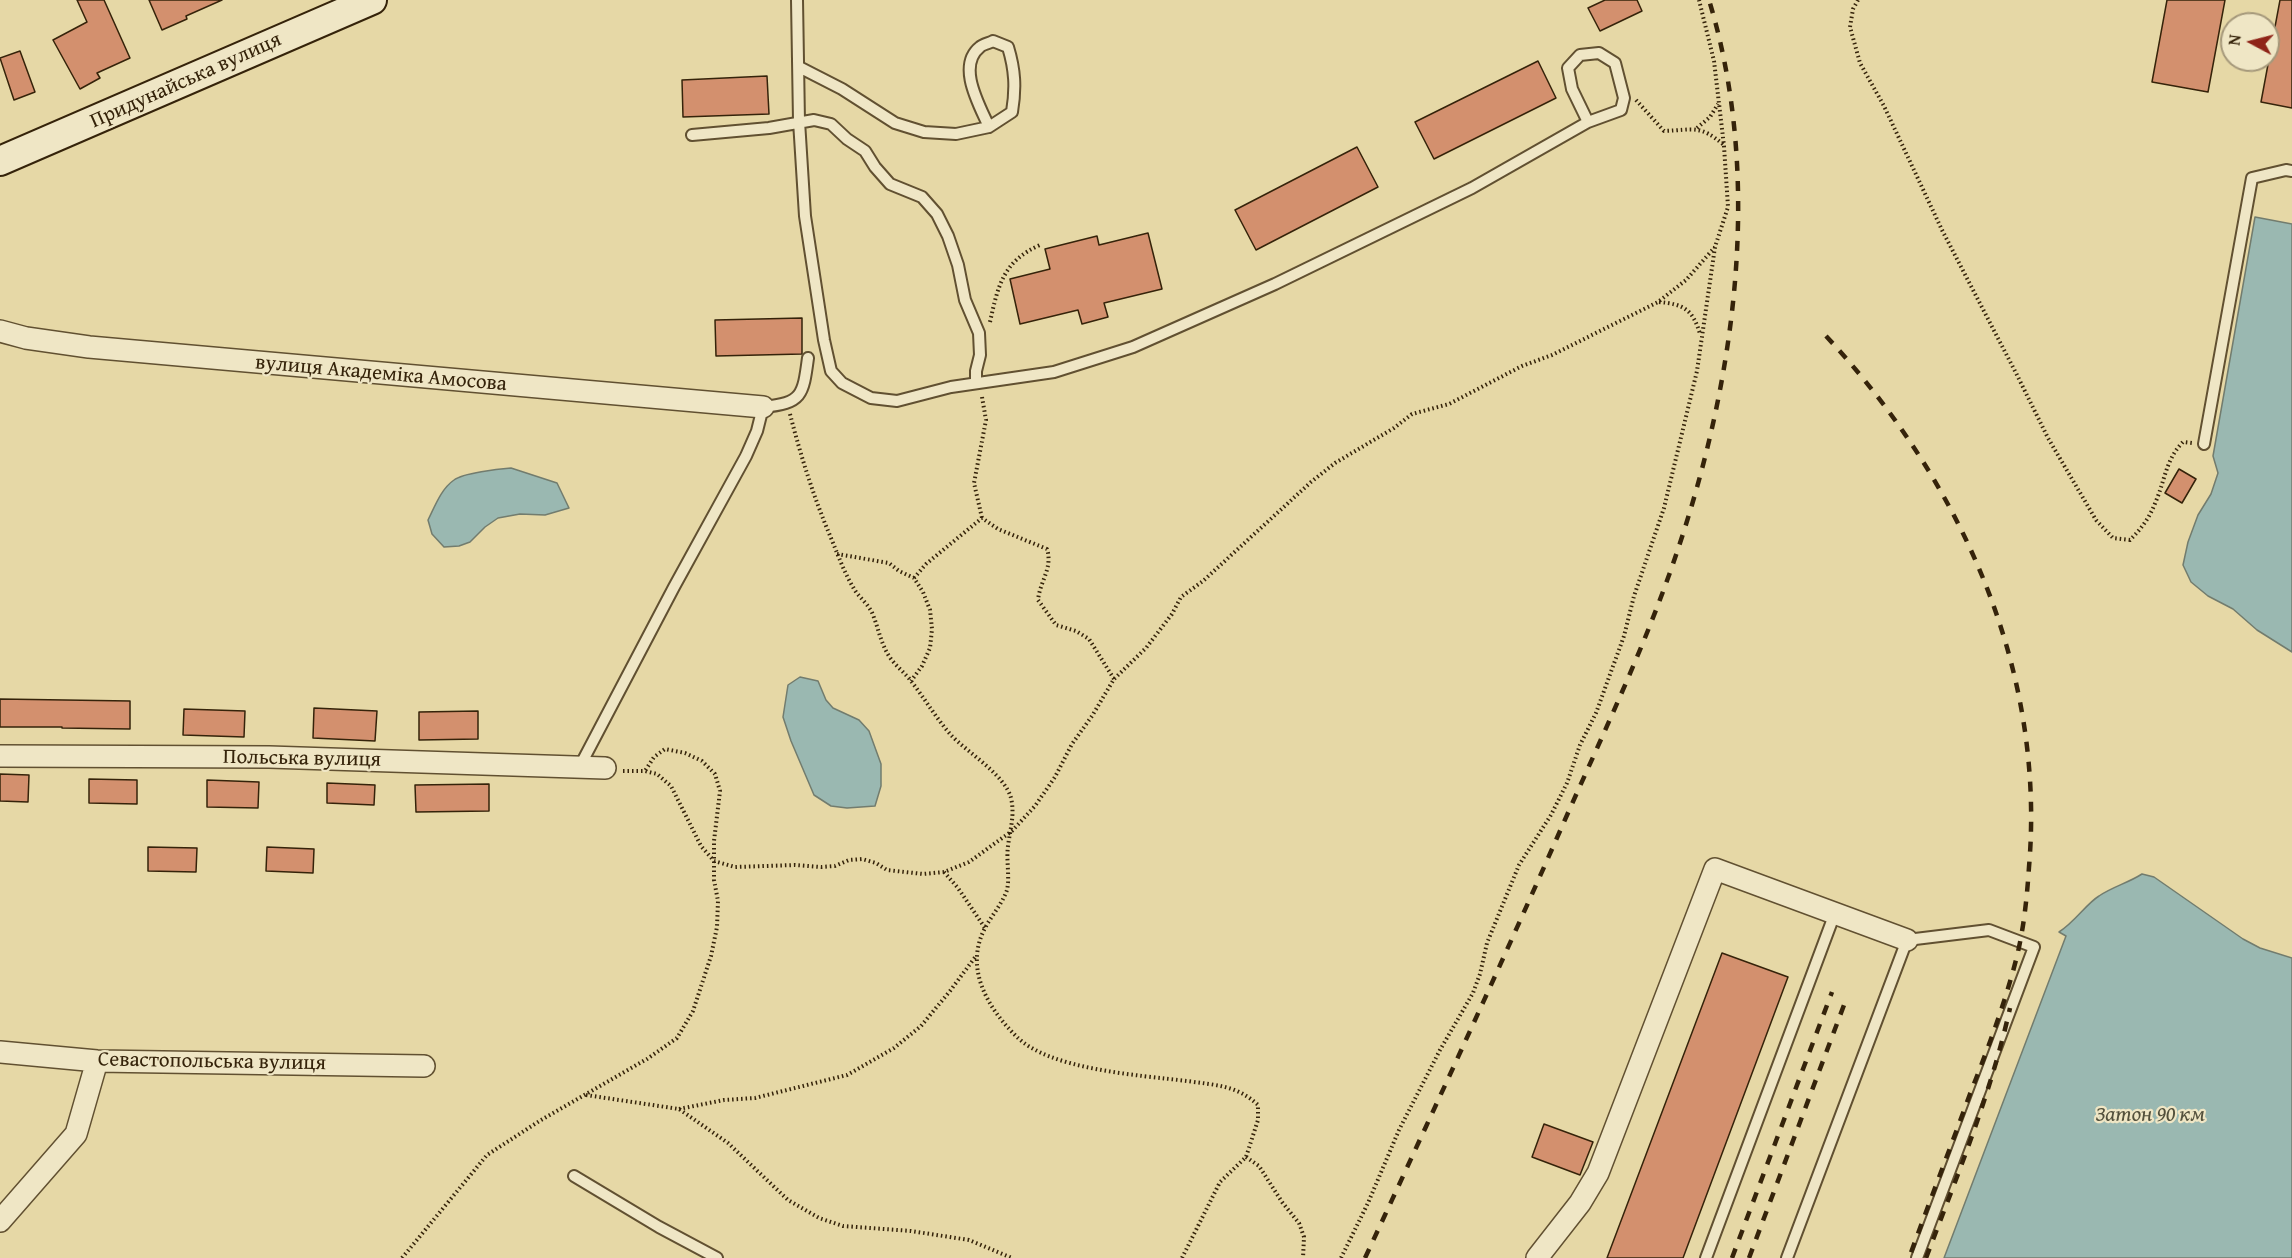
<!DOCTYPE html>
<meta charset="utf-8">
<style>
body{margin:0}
#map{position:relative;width:2292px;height:1258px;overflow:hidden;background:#e6d8a6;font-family:"Gentium Book Plus",serif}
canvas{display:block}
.north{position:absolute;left:2220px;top:12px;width:60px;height:60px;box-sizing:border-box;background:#efe6c5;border:2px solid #a5987a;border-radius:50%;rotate:277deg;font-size:16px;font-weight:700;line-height:24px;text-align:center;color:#35230a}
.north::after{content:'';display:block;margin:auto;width:21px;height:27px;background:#8f2418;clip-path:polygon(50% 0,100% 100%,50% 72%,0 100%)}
</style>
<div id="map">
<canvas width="2292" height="1258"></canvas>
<div class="north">N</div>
</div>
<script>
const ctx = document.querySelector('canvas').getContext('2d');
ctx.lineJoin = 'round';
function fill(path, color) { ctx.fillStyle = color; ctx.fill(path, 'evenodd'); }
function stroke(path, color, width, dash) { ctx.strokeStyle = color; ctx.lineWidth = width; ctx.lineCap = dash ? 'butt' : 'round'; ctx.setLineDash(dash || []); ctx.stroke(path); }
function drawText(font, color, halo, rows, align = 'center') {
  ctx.font = font + ' "Gentium Book Plus",serif'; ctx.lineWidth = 4.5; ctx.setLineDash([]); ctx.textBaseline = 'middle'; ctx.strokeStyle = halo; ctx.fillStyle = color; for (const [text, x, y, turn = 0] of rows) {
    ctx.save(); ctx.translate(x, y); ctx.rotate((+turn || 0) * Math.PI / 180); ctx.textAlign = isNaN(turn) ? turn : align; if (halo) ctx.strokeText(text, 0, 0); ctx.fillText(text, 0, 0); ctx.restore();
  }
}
const water = new Path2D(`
 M 2255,217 L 2292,224 L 2292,652 L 2257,630 L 2233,609 L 2208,596 L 2191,582 L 2183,565 L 2188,542 L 2198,515 L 2211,494 L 2218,473 L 2213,456 Z
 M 511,468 L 557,483 L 569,508 L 545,515 L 520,514 L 498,518 L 485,527 L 470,542 L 459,546 L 444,547 L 432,534 L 428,520 C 435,506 441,489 454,480 C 463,473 499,469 511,468 Z
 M 800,677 L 818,681 L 826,700 L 833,708 L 859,720 L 869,731 L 881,764 L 881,786 L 875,806 L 847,808 L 831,806 L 814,795 L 791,741 L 783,717 L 788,685 Z
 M 2142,874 L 2154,877 L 2243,939 L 2260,948 L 2292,958 L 2292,1258 L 1944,1258 L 2066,936 L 2059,932 C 2075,922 2086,904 2099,896 C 2112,887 2128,883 2142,874 Z`);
fill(water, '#9ab8b1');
stroke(water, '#727c6e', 1.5);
const building = new Path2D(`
 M 77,0 L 104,0 L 130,58 L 97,73 L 100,78 L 80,89 L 53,40 L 87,22 Z
 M 149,0 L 222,0 L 186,16 L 187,19 L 162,30 Z
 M 1605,0 L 1637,0 L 1642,11 L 1600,31 L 1588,8 Z
 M 2167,0 L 2225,0 L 2208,92 L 2152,82 Z
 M 2280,0 L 2292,0 L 2292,108 L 2261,102 Z
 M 20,51 L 35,92 L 14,100 L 0,58 Z
 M 1538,61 L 1556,98 L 1434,159 L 1415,122 Z
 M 767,76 L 769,114 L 683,117 L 682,80 Z
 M 1357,147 L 1378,187 L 1256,250 L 1235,210 Z
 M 1148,233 L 1162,289 L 1104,303 L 1108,317 L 1082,324 L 1078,310 L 1020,324 L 1010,279 L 1050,269 L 1045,249 L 1097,236 L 1099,245 Z
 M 802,318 L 802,354 L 716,356 L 715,320 Z
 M 2179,469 L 2196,479 L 2182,503 L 2165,493 Z
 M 0,699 L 130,701 L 130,729 L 62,728 L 62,727 L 0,727 Z
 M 314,708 L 377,711 L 375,741 L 313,738 Z
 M 184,709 L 245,711 L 244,737 L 183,735 Z
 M 478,711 L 478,739 L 419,740 L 419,712 Z
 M 0,774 L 29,775 L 28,802 L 0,801 Z
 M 89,779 L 137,780 L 137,804 L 89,803 Z
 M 207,780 L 259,782 L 258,808 L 207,807 Z
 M 327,783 L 375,785 L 374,805 L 327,803 Z
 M 489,784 L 489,811 L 416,812 L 415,785 Z
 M 148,847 L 197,848 L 196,872 L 148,871 Z
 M 267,847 L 314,849 L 313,873 L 266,871 Z
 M 1722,953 L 1788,977 L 1683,1258 L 1607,1258 Z
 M 1544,1124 L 1593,1142 L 1580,1175 L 1532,1157 Z`);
fill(building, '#d3906e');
stroke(building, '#35230a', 1.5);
const lane = new Path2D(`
 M 797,0 L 799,121 L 805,216 L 824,340 L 831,371 L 842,383 L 871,398 L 897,401 L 951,387 L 1054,372 L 1133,347 L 1275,284 L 1472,188 L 1588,122 L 1621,110 L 1624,98 L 1615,63 L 1599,53 L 1580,55 L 1568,68 L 1572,89 L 1588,122
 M 799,67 L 842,89 L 895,123 L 924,132 L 956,134 L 989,127 L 1012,112 C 1016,88 1015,70 1008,47 L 993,41 C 990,43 983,44 980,47 C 956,66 980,106 989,127
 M 692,135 L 769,128 L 814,120 L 831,124 L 847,139 L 865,151 L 875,167 L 890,184 L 922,197 L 937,214 L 948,236 L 958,265 L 965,300 L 979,333 L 980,355 L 976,371 L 976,382
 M 2204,444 L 2252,178 L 2286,170 L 2292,171
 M 580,766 L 674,587 L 746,456 L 757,431 L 763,407 C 802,403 803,396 808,358
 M 574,1176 L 659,1227 L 717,1258
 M 1706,1258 L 1835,913
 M 1787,1258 L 1907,940 L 1989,930 L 2034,947 L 1917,1258`);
const street = new Path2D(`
 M 0,331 L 26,338 L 89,347 L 763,407
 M 0,756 L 269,757 L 605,768
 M 0,1052 L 97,1061 L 424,1066
 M 0,1221 L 76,1134 L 97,1061
 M 1537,1258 L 1580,1203 L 1598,1173 L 1715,869 L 1907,940`);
const secondary = new Path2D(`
 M 0,161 L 372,0`);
stroke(lane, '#615031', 14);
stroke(street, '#615031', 24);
stroke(secondary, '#35230a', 32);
stroke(new Path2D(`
 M 1858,0 L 1853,9 L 1850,27 L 1860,63 L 1884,106 L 1942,230 L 2017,375 L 2048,438 L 2096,520 L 2113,538 L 2130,540 C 2142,528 2150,517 2156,501 C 2165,480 2166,459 2183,442 L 2192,443
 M 1636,100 L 1664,131 C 1694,130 1699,124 1724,145
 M 1697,128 L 1710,117 L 1718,104
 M 1659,302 C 1684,304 1693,310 1700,334
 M 990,322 C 998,286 1003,261 1040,245
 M 982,397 L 986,420 L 974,483 L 982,518
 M 790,414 C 801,457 814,498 831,538 C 838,555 844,572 853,587 C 858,597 869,604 873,615 C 879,630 881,645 891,659 C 897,667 905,673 911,681 C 925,699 936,718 951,735 C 968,753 1005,775 1011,798 C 1015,815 1010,830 1008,846 C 1006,860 1010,877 1007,890 C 1002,904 992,915 985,928 C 964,968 987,1007 1016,1036 C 1049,1070 1139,1075 1187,1081 C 1214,1085 1237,1085 1258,1105 L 1258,1120 L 1246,1157 L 1220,1182 L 1182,1258
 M 837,554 L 889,563 L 899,571 L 914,578 L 923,592 L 930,610 L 932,629 L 930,648 L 922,666 L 911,681
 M 914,578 L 926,564 L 982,518 L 998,529 L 1047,549 C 1053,568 1040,581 1038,600 L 1056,625 L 1076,631 L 1089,639 L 1114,679
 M 623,771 L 645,771 L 657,774 L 671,786 L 701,846 L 714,861 L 735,867 L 795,865 L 821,867 L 835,866 L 849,860 L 862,859 L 876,863 L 887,870 L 923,874 L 944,872 L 969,862 L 1012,831 L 1035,806 L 1055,777 L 1072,744 L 1092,716 L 1114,679 L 1146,648 L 1172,614 L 1181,597 L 1203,581 L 1311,482 L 1335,463 L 1394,428 L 1412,414 L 1449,404 L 1522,366 L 1552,355 L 1658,302 L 1686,280 L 1715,247
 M 944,872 L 958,888 L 985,928
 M 586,1095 L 679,1109 L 728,1143 L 788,1200 L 819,1218 L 843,1226 L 911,1231 L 969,1240 L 1012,1258
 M 679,1109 L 724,1100 L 755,1098 L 847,1075 L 894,1048 L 921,1026 L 950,991 L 976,956
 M 1246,1157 L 1259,1166 L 1282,1202 L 1299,1223 L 1304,1237 L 1303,1258
 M 402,1258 L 487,1155 L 541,1120 L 647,1059 L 677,1038 L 693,1011 L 711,956 L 717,927 L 718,901 L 714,880 L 714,841 L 720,791 L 715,774 L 702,761 L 685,753 L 665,749 L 654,757 L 645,771
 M 1341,1258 L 1368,1203 L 1399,1130 L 1440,1050 L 1473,993 L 1480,974 L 1487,943 L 1519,865 L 1551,815 L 1567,783 L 1580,745 L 1596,713 L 1624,636 L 1634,596 L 1664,508 L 1697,371 L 1715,247 L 1728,207 L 1724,146 L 1714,61 L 1699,0`), '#35230a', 4, [1.5, 3]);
stroke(lane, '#efe6c5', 10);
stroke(street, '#efe6c5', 21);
stroke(secondary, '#efe6c5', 28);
stroke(new Path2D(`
 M 1826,336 C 1960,480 2046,668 2029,867 C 2027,897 2024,927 2017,956 C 2005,1004 1988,1048 1970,1094 C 1950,1149 1929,1203 1909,1258
 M 1365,1258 C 1431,1116 1497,974 1560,831 C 1592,758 1627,685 1656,610 C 1729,422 1769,197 1709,0
 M 1732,1258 L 1832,992
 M 1749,1258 L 1847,997
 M 1926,1258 C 1957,1176 1991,1094 2010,1008`), '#35230a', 4.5, [10, 10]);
drawText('21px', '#35230a', '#efe6c5', [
 ["Придунайська вулиця",186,81,-24],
 ["вулиця Академіка Амосова",381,374,5],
 ["Польська вулиця",302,759,1],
 ["Севастопольська вулиця",212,1062,1]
]);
drawText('italic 22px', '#53503c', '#efe6c5', [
 ["Затон 90 км",2150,1115]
]);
</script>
